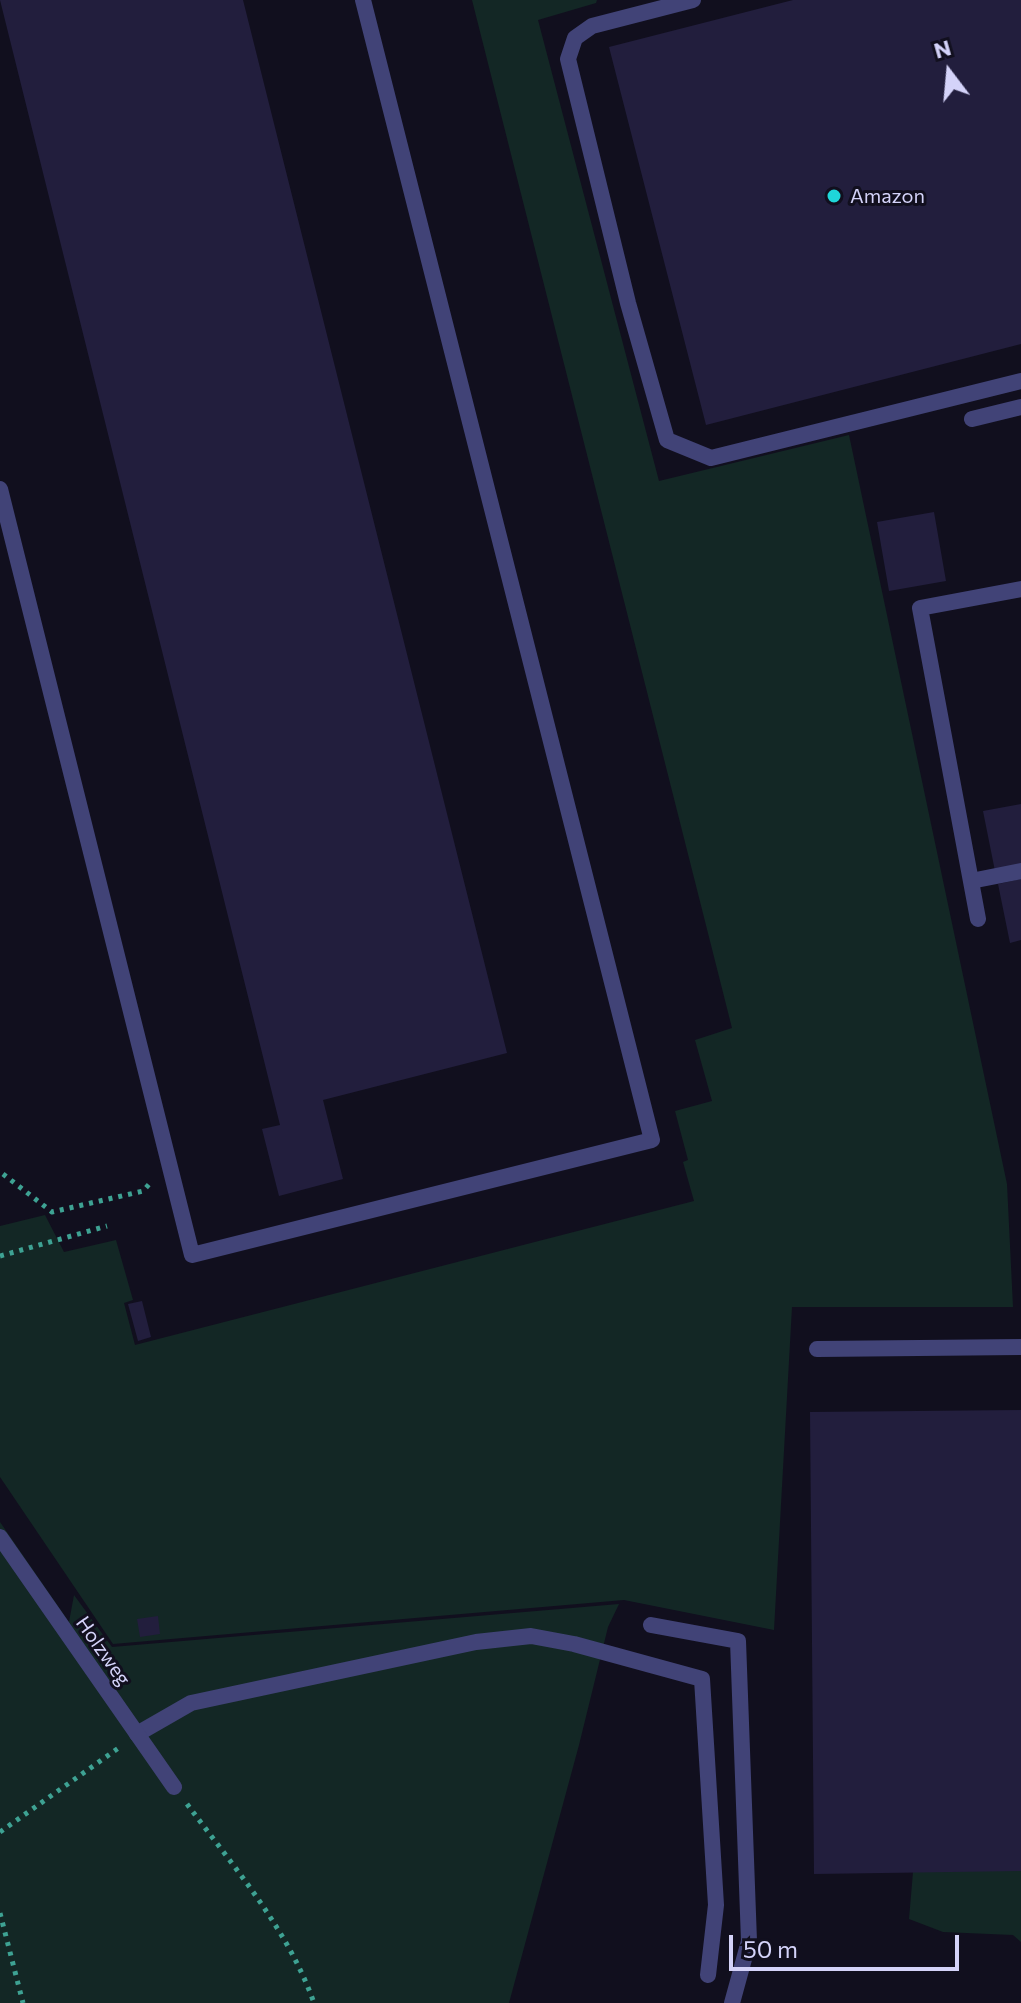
<!DOCTYPE html>
<style>
body{margin:0}
#map{position:relative;width:1021px;height:2003px;overflow:hidden;background:#110f1e;font-family:Commissioner,sans-serif}
canvas{display:block}
.north{position:absolute;left:909px;top:32px;width:80px;height:80px;-webkit-text-stroke:6px #110f1e;paint-order:stroke;rotate:344deg;font-size:22px;font-weight:700;line-height:32px;text-align:center;color:#d4d3f9}
.north::after{content:'';display:block;margin:auto;width:28px;height:36px;background:#d4d3f9;clip-path:polygon(50% 0,100% 100%,50% 72%,0 100%)}
.scale{position:absolute;left:729px;top:1935px;width:230px;height:36px;box-sizing:border-box;border:4px solid #d4d3f9;border-top:0;padding-left:10px;font-size:24px;line-height:28px;white-space:nowrap;color:#d4d3f9;-webkit-text-stroke:6px #110f1e;paint-order:stroke}
</style>
<div id="map">
<canvas width="1021" height="2003"></canvas>
<div class="north">N</div>
<div class="scale">50 m</div>
</div>
<script>
const ctx = document.querySelector('canvas').getContext('2d');
ctx.lineJoin = 'round';
function fill(path, color) { ctx.fillStyle = color; ctx.fill(path, 'evenodd'); }
function stroke(path, color, width, dash) { ctx.strokeStyle = color; ctx.lineWidth = width; ctx.lineCap = dash ? 'butt' : 'round'; ctx.setLineDash(dash || []); ctx.stroke(path); }
function drawText(font, color, halo, rows, align = 'center') {
  ctx.font = font + ' Commissioner,sans-serif'; ctx.lineWidth = 6; ctx.setLineDash([]); ctx.textBaseline = 'middle'; ctx.strokeStyle = halo; ctx.fillStyle = color; for (const [text, x, y, turn = 0] of rows) {
    ctx.save(); ctx.translate(x, y); ctx.rotate((+turn || 0) * Math.PI / 180); ctx.textAlign = isNaN(turn) ? turn : align; if (halo) ctx.strokeText(text, 0, 0); ctx.fillText(text, 0, 0); ctx.restore();
  }
}
fill(new Path2D(`
 M 472,0 L 597,0 L 596,3 L 538,20 L 659,481 L 849,435 L 1007,1184 L 1013,1307 L 792,1307 L 774,1630 L 624,1600 L 113,1644 L 0,1477 L 0,1226 L 45,1215 L 64,1252 L 116,1240 L 133,1300 L 124,1303 L 135,1345 L 694,1201 L 683,1162 L 688,1160 L 675,1111 L 712,1101 L 695,1040 L 732,1028 Z
 M 0,1522 L 69,1622 L 74,1595 L 112,1647 L 619,1604 L 608,1627 L 579,1745 L 509,2003 L 0,2003 Z
 M 1021,1869 L 1021,1942 L 1013,1935 L 943,1932 L 909,1919 L 913,1872 Z`), '#132725');
fill(new Path2D(`
 M 0,0 L 243,0 L 507,1053 L 323,1100 L 343,1179 L 279,1196 L 262,1129 L 280,1125 Z
 M 793,0 L 1021,0 L 1021,344 L 706,425 L 609,47 Z
 M 934,512 L 946,581 L 889,591 L 877,522 Z
 M 1021,804 L 1021,865 L 995,871 L 983,811 Z
 M 1021,879 L 1021,940 L 1010,943 L 998,884 Z
 M 142,1301 L 151,1337 L 138,1341 L 128,1304 Z
 M 1021,1410 L 1021,1871 L 814,1874 L 810,1412 Z
 M 158,1616 L 160,1634 L 140,1637 L 137,1619 Z`), '#221e3d');
stroke(new Path2D(`
 M 3,1174 L 52,1212 L 143,1191 L 151,1182
 M 0,1256 L 107,1226
 M 187,1804 C 233,1866 288,1929 314,2003
 M 0,1832 L 120,1747
 M 0,1913 L 23,2003`), '#3ea293', 5, [4, 6]);
stroke(new Path2D(`
 M 693,0 L 592,26 L 575,38 L 568,59 L 628,303 L 667,440 L 711,458 L 1021,381
 M 972,419 L 1021,407
 M 0,489 L 192,1255 L 652,1140 L 363,0
 M 971,881 L 1021,871
 M 978,919 L 920,608 L 1021,589
 M 817,1349 L 1021,1347
 M 651,1625 L 738,1641 L 749,1941 L 732,2003
 M 137,1734 L 191,1703 L 476,1642 L 531,1636 L 574,1644 L 702,1679 L 716,1905 L 708,1975`), '#414377', 16);
stroke(new Path2D(`
 M 0,1537 L 174,1787`), '#414377', 16);
for (const [x, y, r, color] of [
 [834,196,8,"#1fd6d9"]
]) { const dot = new Path2D(); dot.arc(x, y, r, 0, 2 * Math.PI); ctx.fillStyle = color; ctx.fill(dot); stroke(dot, '#110f1e', 3); }
drawText('20px', '#d4d3f9', '#110f1e', [
 ["Amazon",850,196]
], 'left');
drawText('20px', '#d4d3f9', '#110f1e', [
 ["Holzweg",103,1651,55]
]);
</script>
